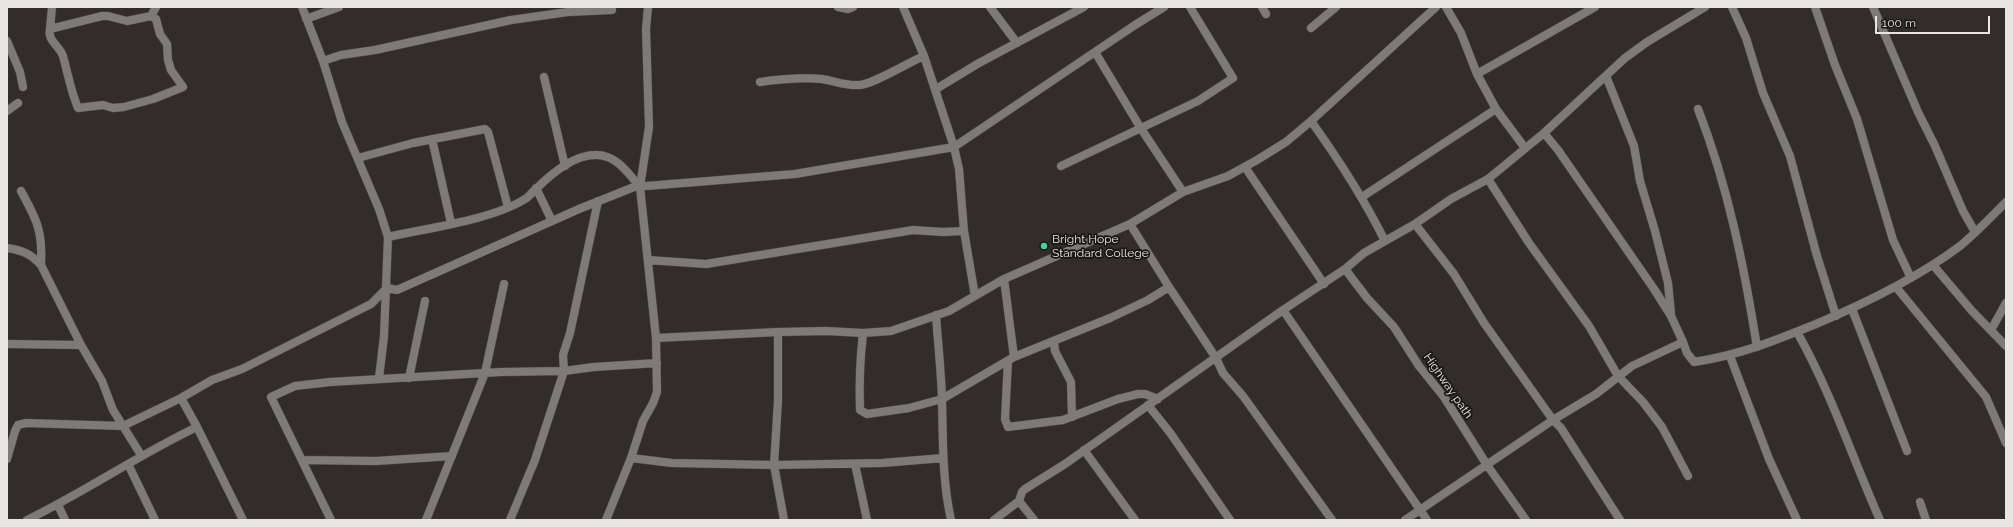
<!DOCTYPE html>
<style>
body{margin:0}
#map{position:relative;width:2013px;height:527px;overflow:hidden;background:#322d2b;font-family:Raleway,sans-serif}
canvas{display:block}
.frame{position:absolute;inset:0;border:8px solid #e9e5e4;pointer-events:none}
.scale{position:absolute;left:1875px;top:16px;width:115px;height:18px;box-sizing:border-box;border:2px solid #e9e5e4;border-top:0;padding-left:5px;font-size:12px;line-height:14px;white-space:nowrap;color:#e9e5e4;-webkit-text-stroke:3px #181615;paint-order:stroke}
</style>
<div id="map">
<canvas width="2013" height="527"></canvas>
<div class="frame"></div>
<div class="scale">100 m</div>
</div>
<script>
const ctx = document.querySelector('canvas').getContext('2d');
ctx.lineJoin = 'round';
function stroke(path, color, width, dash) { ctx.strokeStyle = color; ctx.lineWidth = width; ctx.lineCap = dash ? 'butt' : 'round'; ctx.setLineDash(dash || []); ctx.stroke(path); }
function drawText(font, color, halo, rows, align = 'center') {
  ctx.font = font + ' Raleway,sans-serif'; ctx.lineWidth = 3.5; ctx.setLineDash([]); ctx.textBaseline = 'middle'; ctx.strokeStyle = halo; ctx.fillStyle = color; for (const [text, x, y, turn = 0] of rows) {
    ctx.save(); ctx.translate(x, y); ctx.rotate((+turn || 0) * Math.PI / 180); ctx.textAlign = isNaN(turn) ? turn : align; if (halo) ctx.strokeText(text, 0, 0); ctx.fillText(text, 0, 0); ctx.restore();
  }
}
const minor = new Path2D(`
 M 302,7 L 323,61 L 342,122 L 379,209 L 388,237 L 384,336 L 379,378
 M 838,7 L 848,9 L 853,7
 M 903,7 L 924,56 L 954,147 L 959,169 L 964,231 L 975,296
 M 990,7 L 1017,43
 M 1262,7 L 1266,14
 M 1446,7 L 1461,33 L 1477,74 L 1496,109 L 1525,148
 M 1732,7 L 1746,38 L 1763,93 L 1790,156 L 1817,256 L 1836,316
 M 1815,7 L 1835,65 L 1857,119 L 1893,240 L 1911,278
 M 1873,7 L 1918,112 L 1935,146 L 1963,211 L 1975,232
 M 102,16 L 108,16 L 127,21 L 151,16 L 156,19 L 160,34 L 167,44 L 168,60 L 171,70 L 183,87 L 153,99 L 124,107 L 113,108 L 103,105 L 78,108 C 71,92 68,74 63,56 C 60,46 47,41 50,29 Z
 M 151,16 L 156,7
 M 306,19 L 339,7
 M 1311,28 L 1336,7
 M 50,29 L 52,7
 M 7,41 L 20,72 L 23,87
 M 1095,52 L 1140,127 L 1183,192
 M 323,61 L 341,55 L 375,50 L 511,20 L 568,12 L 612,10
 M 1477,74 L 1595,7
 M 1606,76 L 1634,146 L 1640,181 L 1655,231 L 1668,283 L 1671,314
 M 544,77 L 565,166
 M 760,82 C 781,79 801,77 822,79 C 835,81 846,86 859,85 C 872,85 909,62 924,56
 M 936,89 L 979,63 L 1084,7
 M 1698,109 C 1728,186 1744,266 1757,347
 M 7,111 L 18,103
 M 1311,121 C 1339,160 1364,199 1385,241
 M 1544,133 L 1558,150 L 1654,289 L 1671,316 L 1683,342
 M 432,139 L 451,223
 M 358,158 L 413,143 L 485,129 L 488,132 L 508,207
 M 1061,166 L 1198,101 L 1233,78 L 1190,7
 M 1245,167 L 1324,284
 M 1488,179 L 1529,243 L 1589,326 L 1618,376 L 1643,402 L 1662,427 L 1688,476
 M 536,188 L 552,221
 M 21,191 C 37,220 43,232 41,265
 M 1362,197 L 1496,109
 M 1130,224 L 1169,287 L 1216,358 L 1223,373 L 1243,396 L 1332,520
 M 1415,224 L 1454,274 L 1484,323 L 1553,420 L 1561,428 L 1620,520
 M 388,237 C 427,228 492,220 525,199 C 529,197 532,192 536,189 C 551,174 573,155 595,155 C 616,154 628,173 640,187
 M 7,248 C 22,250 31,254 41,265 L 81,345 L 102,381 L 113,410 L 141,455
 M 648,260 L 706,264 L 913,230 L 943,232 L 964,231
 M 1933,265 L 1972,311 L 2006,346
 M 1345,269 L 1367,298 L 1394,327 L 1419,366 L 1444,397 L 1487,465 L 1526,520
 M 1004,279 L 1014,357
 M 1896,287 L 1986,397 L 2006,443
 M 1852,309 L 1907,451
 M 1283,310 L 1427,520
 M 936,315 C 938,343 941,371 942,398 C 943,439 942,479 951,520
 M 1991,330 L 2006,303
 M 778,332 L 778,401 L 774,465 L 784,520
 M 1797,332 C 1831,392 1852,457 1880,520
 M 863,333 C 860,359 859,384 860,410 L 867,414 L 909,408 L 942,399 L 1014,357 L 1110,318 L 1148,300 L 1169,287
 M 656,338 L 778,332 L 827,331 L 863,333 L 891,331 L 949,311 L 1004,279 L 1130,224 L 1183,192 L 1228,176 L 1257,160 L 1286,142 L 1311,121 L 1436,7
 M 1054,342 L 1055,351 L 1071,382 L 1072,417
 M 7,344 L 81,345
 M 1730,356 L 1769,459 L 1797,520
 M 1008,361 L 1005,419 L 1008,427 L 1063,420 L 1118,399 L 1138,394 L 1145,394 L 1158,399
 M 409,378 L 425,301
 M 181,398 L 197,427
 M 1148,405 L 1171,434 L 1230,520
 M 1084,450 L 1135,520
 M 631,458 L 672,463 L 774,465 L 882,463 L 943,458
 M 7,459 L 15,431 L 18,425 L 26,423 L 123,426 L 181,398 L 212,380 L 242,369 L 371,304 L 387,288 L 397,290 L 579,209 L 634,187 L 795,174 L 954,147 L 1135,25 L 1164,7
 M 302,460 L 376,461 L 452,456
 M 128,464 L 155,520
 M 855,464 L 867,520
 M 1019,501 L 1034,520
 M 1920,502 L 1926,520
 M 58,505 L 65,520
 M 27,520 C 85,492 138,455 197,427 L 243,520
 M 331,520 L 271,397 L 295,386 L 330,382 L 501,372 L 564,371 L 594,367 L 657,363
 M 426,520 L 485,373 L 504,284
 M 510,520 L 535,460 L 564,371 L 563,355 L 570,333 L 598,201
 M 606,520 L 631,458 L 643,421 L 653,403 L 657,392 L 656,338 L 640,187 L 649,127 L 646,29 L 648,7
 M 994,520 L 1019,501 L 1022,492 L 1025,489 L 1065,464 L 1283,310 L 1345,269 L 1364,253 L 1415,224 L 1451,199 L 1488,179 L 1544,133 L 1625,58 L 1647,42 L 1705,7
 M 1405,520 L 1553,420 L 1596,394 L 1632,366 L 1683,342 L 1687,353 L 1694,362 C 1740,355 1774,341 1816,324 C 1866,303 1916,279 1960,246 C 1976,233 1991,217 2006,202`);
stroke(minor, '#4f4a49', 9);
stroke(minor, '#7d7a79', 8);
for (const [x, y, r, color] of [
 [1044,246,4,"#3cd4a3"]
]) { const dot = new Path2D(); dot.arc(x, y, r, 0, 2 * Math.PI); ctx.fillStyle = color; ctx.fill(dot); stroke(dot, '#181615', 1.5); }
drawText('12px', '#e9e5e4', '#181615', [
 ["Bright Hope",1052,239],
 ["Standard College",1052,253]
], 'left');
drawText('12px', '#e9e5e4', '#181615', [
 ["Highway path",1448,386,55]
]);
</script>
